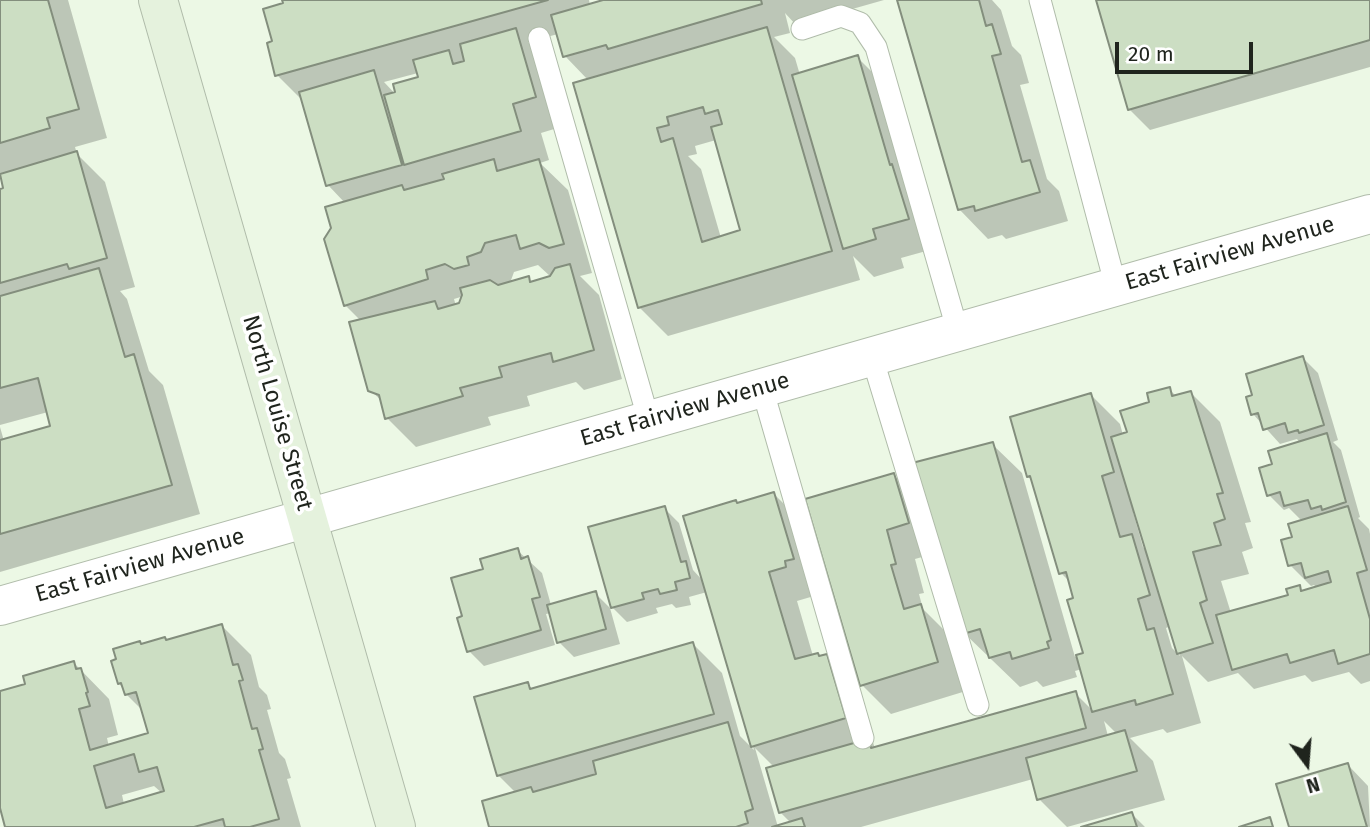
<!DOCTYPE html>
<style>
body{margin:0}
#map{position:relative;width:1370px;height:827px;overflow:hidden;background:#ecf8e5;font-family:"Fira Sans",sans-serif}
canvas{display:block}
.north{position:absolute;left:1272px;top:729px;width:70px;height:70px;-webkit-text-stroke:5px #fff;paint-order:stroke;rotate:164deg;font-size:19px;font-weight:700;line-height:28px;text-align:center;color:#1f241d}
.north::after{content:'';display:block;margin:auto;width:24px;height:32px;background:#1f241d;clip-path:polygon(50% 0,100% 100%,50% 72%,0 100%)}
.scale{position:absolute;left:1115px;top:42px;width:138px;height:32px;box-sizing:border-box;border:4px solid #1f241d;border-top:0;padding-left:9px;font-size:21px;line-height:24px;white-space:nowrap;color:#1f241d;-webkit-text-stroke:5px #fff;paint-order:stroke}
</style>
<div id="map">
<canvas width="1370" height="827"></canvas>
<div class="north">N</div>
<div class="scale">20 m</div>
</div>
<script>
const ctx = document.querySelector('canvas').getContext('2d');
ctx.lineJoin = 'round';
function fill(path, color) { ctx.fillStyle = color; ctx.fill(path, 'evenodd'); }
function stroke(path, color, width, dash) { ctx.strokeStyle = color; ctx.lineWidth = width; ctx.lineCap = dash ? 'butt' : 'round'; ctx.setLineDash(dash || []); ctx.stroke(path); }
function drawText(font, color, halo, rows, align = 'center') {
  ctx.font = font + ' "Fira Sans",sans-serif'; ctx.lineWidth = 7; ctx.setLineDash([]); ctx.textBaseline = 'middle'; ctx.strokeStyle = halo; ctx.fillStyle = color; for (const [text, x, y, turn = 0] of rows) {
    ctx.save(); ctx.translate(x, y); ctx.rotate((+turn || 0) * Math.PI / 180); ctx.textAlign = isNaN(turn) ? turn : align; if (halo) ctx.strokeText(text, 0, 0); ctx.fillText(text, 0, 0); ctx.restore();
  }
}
fill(new Path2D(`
 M 0,0 L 68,0 L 107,138 L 75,147 L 77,154 L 105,182 L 135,287 L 120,291 L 127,299 L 149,371 L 163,385 L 200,514 L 0,572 L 0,427 L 4,441 L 52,428 L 48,412 L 0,425 L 0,191 L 5,189 L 2,179 L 0,179 Z
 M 284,0 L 589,0 L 590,6 L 610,0 L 884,0 L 796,25 L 785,13 L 790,33 L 774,37 L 795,58 L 800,75 L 857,57 L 887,87 L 937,248 L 901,258 L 904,268 L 874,277 L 853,256 L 860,280 L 668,336 L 639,307 L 589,81 L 565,56 L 558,34 L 528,42 L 545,59 L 564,126 L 541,133 L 549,160 L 540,163 L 568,190 L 592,273 L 580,276 L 599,295 L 622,379 L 584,390 L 576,382 L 527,396 L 530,406 L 488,417 L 491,425 L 416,447 L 387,418 L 383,402 L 370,390 L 361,321 L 345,305 L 345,203 L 328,185 L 303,101 L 277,75 ZM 418,73 L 420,78 L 399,98 L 384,82 ZM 716,140 L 742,231 L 721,238 L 701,169 L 688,156 L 697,154 L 695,146 ZM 538,265 L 551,277 L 533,283 L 528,278 L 510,283 L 514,272 ZM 464,296 L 460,304 L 456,306 L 454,299 Z
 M 904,0 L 992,0 L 1001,10 L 1012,46 L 1021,55 L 1029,83 L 1020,85 L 1047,179 L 1059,191 L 1068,221 L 1006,239 L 1002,235 L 988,239 L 959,209 Z
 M 1098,0 L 1370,0 L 1370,67 L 1150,130 L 1129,109 Z
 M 1303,358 L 1318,373 L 1338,440 L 1333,442 L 1341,450 L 1360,517 L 1358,518 L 1369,529 L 1370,534 L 1370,681 L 1361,684 L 1349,672 L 1312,682 L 1305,675 L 1254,689 L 1238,673 L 1208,682 L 1182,656 L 1201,723 L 1167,733 L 1163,729 L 1130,738 L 1153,761 L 1165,800 L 1067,827 L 1039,799 L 1033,779 L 861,827 L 779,827 L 791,823 L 780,812 L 774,767 L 755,748 L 778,827 L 491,827 L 516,793 L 498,775 L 527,684 L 533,690 L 693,644 L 722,673 L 740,736 L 754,750 L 707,592 L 689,597 L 691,605 L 676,608 L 672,604 L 656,608 L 658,613 L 627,622 L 612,607 L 664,508 L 679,523 L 693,570 L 704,582 L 738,504 L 774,494 L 803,523 L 814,596 L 797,601 L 813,656 L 821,658 L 827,656 L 856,685 L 875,749 L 1075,693 L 1094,712 L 1082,669 L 1075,671 L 1077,677 L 1043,687 L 1037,681 L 1020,687 L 964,633 L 940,552 L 915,559 L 924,593 L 919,594 L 923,609 L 949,635 L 966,691 L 891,714 L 862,685 L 894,475 L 927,508 L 992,444 L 1022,473 L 1075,657 L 1085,654 L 1071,583 L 1061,573 L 1034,481 L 1028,476 L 1091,395 L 1120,424 L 1123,435 L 1129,433 L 1151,403 L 1169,389 L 1177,397 L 1191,393 L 1220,422 L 1251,522 L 1245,523 L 1253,548 L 1242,552 L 1249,574 L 1221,581 L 1231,613 L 1290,596 L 1299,587 L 1304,592 L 1317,588 L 1314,585 L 1311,586 L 1290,565 L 1294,538 L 1302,521 L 1289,508 L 1284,510 L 1269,495 L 1274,465 L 1300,443 L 1297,439 L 1280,444 L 1253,414 ZM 1136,511 L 1149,553 L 1143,547 L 1133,512 ZM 1171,626 L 1180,656 L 1172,648 L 1166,628 ZM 1104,721 L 1117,734 L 1108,736 Z
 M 517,550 L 542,573 L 551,605 L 595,593 L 610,608 L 620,644 L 574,657 L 559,642 L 551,613 L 546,614 L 555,645 L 484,666 L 469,651 L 464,617 L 485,571 Z
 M 222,626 L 251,655 L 259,687 L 267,695 L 271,709 L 267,710 L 279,753 L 285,759 L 291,778 L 287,779 L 301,827 L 7,827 L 0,802 L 0,693 L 28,685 L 74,663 L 109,699 L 118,735 L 107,738 L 109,747 L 150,735 L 144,712 L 126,694 L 119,683 L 142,646 L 167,642 ZM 154,786 L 162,793 L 124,804 L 122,795 Z
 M 1348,765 L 1368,786 L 1370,827 L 1290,827 Z
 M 1132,814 L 1145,827 L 1087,827 Z`), '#0003');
const building = new Path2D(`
 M 0,0 L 48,0 L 79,109 L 47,118 L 50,128 L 0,143 Z
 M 282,0 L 548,0 L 275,76 L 267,43 L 272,41 L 263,9 L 283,3 Z
 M 603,0 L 761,0 L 762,4 L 608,49 L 606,45 L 563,57 L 551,15 Z
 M 897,0 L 979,0 L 986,26 L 992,24 L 1001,54 L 992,56 L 1022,162 L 1030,160 L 1040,192 L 975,211 L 974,206 L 958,210 Z
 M 1096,0 L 1370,0 L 1370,40 L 1128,110 Z
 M 767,27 L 832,251 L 638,308 L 573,83 ZM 703,107 L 705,114 L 718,110 L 722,124 L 711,127 L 740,230 L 702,242 L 673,138 L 661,142 L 657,128 L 669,125 L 667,117 Z
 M 516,28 L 536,97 L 513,104 L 521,131 L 404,165 L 384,95 L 395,92 L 393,84 L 418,77 L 413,60 L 449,50 L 453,64 L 464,61 L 460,44 Z
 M 858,55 L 890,165 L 892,164 L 909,219 L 873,229 L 876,239 L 843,249 L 792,75 Z
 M 374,70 L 402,165 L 326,186 L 299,92 Z
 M 77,151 L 107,258 L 69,269 L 67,264 L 0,283 L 0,189 L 3,188 L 0,174 Z
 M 494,159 L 497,171 L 539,159 L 564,244 L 549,248 L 539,243 L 520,249 L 516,235 L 485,243 L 481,252 L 467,257 L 469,265 L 454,269 L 445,264 L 426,270 L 428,279 L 344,306 L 324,239 L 331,228 L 325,207 L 402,185 L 404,190 L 444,179 L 442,174 Z
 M 570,264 L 594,350 L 553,362 L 551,353 L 499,367 L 502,377 L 460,388 L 463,396 L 385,419 L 379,395 L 368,391 L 349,322 L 435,301 L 438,309 L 459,303 L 462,295 L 460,288 L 490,280 L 498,285 L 529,276 L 530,282 L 550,276 L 555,268 Z
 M 99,268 L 125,357 L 134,354 L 172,485 L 0,534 L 0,440 L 50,426 L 38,378 L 0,388 L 0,296 Z
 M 1303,356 L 1324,425 L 1299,433 L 1298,430 L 1288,433 L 1285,423 L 1263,430 L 1258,413 L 1251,415 L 1246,397 L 1252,395 L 1246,374 Z
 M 1170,387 L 1172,396 L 1191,391 L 1223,493 L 1217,494 L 1225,519 L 1214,523 L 1221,545 L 1193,552 L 1207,600 L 1200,603 L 1213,643 L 1177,654 L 1111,437 L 1127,432 L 1120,411 L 1149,402 L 1147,393 Z
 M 1091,393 L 1114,472 L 1102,476 L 1120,537 L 1132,534 L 1150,595 L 1138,599 L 1147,630 L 1154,628 L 1173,694 L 1136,705 L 1135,700 L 1092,712 L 1076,655 L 1083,653 L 1067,600 L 1073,598 L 1066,572 L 1059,574 L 1030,476 L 1027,477 L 1010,417 Z
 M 1327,433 L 1346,502 L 1322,510 L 1321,506 L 1311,509 L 1308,500 L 1284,506 L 1280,492 L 1267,496 L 1259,468 L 1272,464 L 1268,451 Z
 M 993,442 L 1051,640 L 1047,642 L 1049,648 L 1012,659 L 1010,652 L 989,658 L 980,629 L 963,634 L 912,463 Z
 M 894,473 L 909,523 L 887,530 L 896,564 L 891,565 L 904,609 L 921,604 L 938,662 L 860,686 L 805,499 Z
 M 774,492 L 794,559 L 785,561 L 786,567 L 769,572 L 795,659 L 818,653 L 819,656 L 827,654 L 846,718 L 751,747 L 683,516 L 736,500 L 737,503 Z
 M 665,506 L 681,562 L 686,561 L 690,578 L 675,582 L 677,590 L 660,594 L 658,589 L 642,593 L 644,599 L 611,608 L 588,527 Z
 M 1348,506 L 1367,570 L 1357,573 L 1370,619 L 1370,654 L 1338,664 L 1334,650 L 1290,663 L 1287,654 L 1232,670 L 1216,615 L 1288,595 L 1286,589 L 1300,585 L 1301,591 L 1331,582 L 1328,571 L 1305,578 L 1301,563 L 1288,566 L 1281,540 L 1292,537 L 1288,524 Z
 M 518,548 L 521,559 L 528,556 L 540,597 L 532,599 L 541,630 L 467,652 L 457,618 L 462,616 L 451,578 L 483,569 L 480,559 Z
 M 596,591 L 606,629 L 557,643 L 547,605 Z
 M 222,624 L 233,665 L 238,664 L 243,680 L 239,681 L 252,729 L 257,728 L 263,749 L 259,750 L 279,819 L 250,827 L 225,827 L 223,819 L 194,827 L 5,827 L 0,808 L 0,691 L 25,684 L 23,676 L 74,661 L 76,669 L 81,668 L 88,692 L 86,693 L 90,706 L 79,709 L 90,750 L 148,733 L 136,692 L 125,695 L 121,683 L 118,684 L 111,661 L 116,659 L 113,649 L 140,641 L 141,644 L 165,637 L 166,640 ZM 134,754 L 139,772 L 157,767 L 164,791 L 106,808 L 94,766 Z
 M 693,642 L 714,714 L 497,776 L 474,697 L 528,682 L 530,689 Z
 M 1076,691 L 1086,728 L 779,813 L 766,768 L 868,739 L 871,748 Z
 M 728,722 L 753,809 L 745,812 L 748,823 L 736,827 L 489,827 L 482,801 L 531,787 L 533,792 L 596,774 L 593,761 Z
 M 1125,730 L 1137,771 L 1037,800 L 1026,758 Z
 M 1348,763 L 1367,827 L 1289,827 L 1276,784 Z
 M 1132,812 L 1137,827 L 1081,827 Z
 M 1270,817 L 1273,827 L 1239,827 Z
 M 802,818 L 805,827 L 772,827 Z`);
fill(building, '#ccdec3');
stroke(building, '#838e7d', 2);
const lane = new Path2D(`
 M 1040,0 L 1116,287
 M 802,29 L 841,16 L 860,23 L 876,47 L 958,332
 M 539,38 L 649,421
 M 872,357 L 978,705
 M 762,388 L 863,738`);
const street = new Path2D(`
 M 0,606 L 1370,214`);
const secondary = new Path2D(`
 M 158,0 L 396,827`);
stroke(lane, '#b0bcaa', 23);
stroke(street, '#b0bcaa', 40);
stroke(secondary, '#b0bcaa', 40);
stroke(lane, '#fff', 21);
stroke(street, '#fff', 38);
stroke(secondary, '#e5f2dd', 38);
drawText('23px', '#1f241d', '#fff', [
 ["East Fairview Avenue",1230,254,-16],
 ["East Fairview Avenue",685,410,-16],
 ["North Louise Street",277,413,74],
 ["East Fairview Avenue",140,566,-16]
]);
</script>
